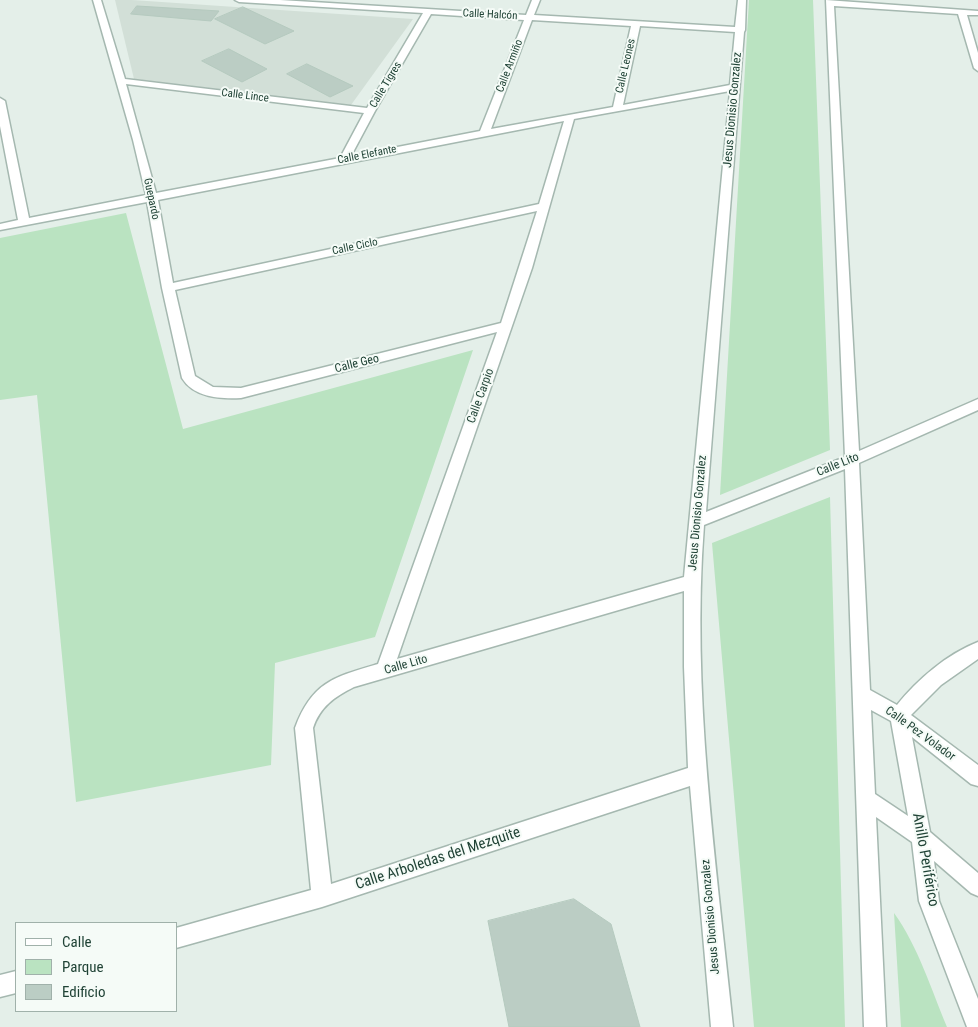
<!DOCTYPE html>
<meta charset="utf-8">
<style>
body{margin:0}
#map{position:relative;width:978px;height:1027px;overflow:hidden;background:#e4efe9;font-family:"Roboto Condensed",sans-serif}
canvas{display:block}
.legend{position:absolute;left:15px;top:922px;width:162px;height:90px;box-sizing:border-box;background:#f5fbf7;border:1px solid #a0b1aa;margin:0;padding:6px 9px;list-style:none;font-size:15px;color:#204336}
.legend li{display:flex;align-items:center;gap:10px;height:25px}
.legend b{width:25px;border:1px solid #a0b1aa}
</style>
<div id="map">
<canvas width="978" height="1027"></canvas>
<ul class="legend">
<li><b style="height:6px;background:#fff"></b>Calle</li>
<li><b style="height:14px;background:#bae3c1"></b>Parque</li>
<li><b style="height:14px;background:#bbcdc4"></b>Edificio</li>
</ul>
</div>
<script>
const ctx = document.querySelector('canvas').getContext('2d');
ctx.lineJoin = 'round';
function fill(path, color) { ctx.fillStyle = color; ctx.fill(path, 'evenodd'); }
function stroke(path, color, width, dash) { ctx.strokeStyle = color; ctx.lineWidth = width; ctx.lineCap = dash ? 'butt' : 'round'; ctx.setLineDash(dash || []); ctx.stroke(path); }
function drawText(font, color, halo, rows, align = 'center') {
  ctx.font = font + ' "Roboto Condensed",sans-serif'; ctx.lineWidth = 4; ctx.setLineDash([]); ctx.textBaseline = 'middle'; ctx.strokeStyle = halo; ctx.fillStyle = color; for (const [text, x, y, turn = 0] of rows) {
    ctx.save(); ctx.translate(x, y); ctx.rotate((+turn || 0) * Math.PI / 180); ctx.textAlign = isNaN(turn) ? turn : align; if (halo) ctx.strokeText(text, 0, 0); ctx.fillText(text, 0, 0); ctx.restore();
  }
}
fill(new Path2D(`
 M 115,0 L 132,0 L 413,19 L 351,105 L 134,79 Z`), '#d2dfd7');
fill(new Path2D(`
 M 749,0 L 813,0 L 830,450 L 720,495 Z
 M 126,213 L 183,429 L 473,350 L 375,637 L 275,663 L 271,765 L 76,802 L 37,395 L 0,400 L 0,238 Z
 M 830,497 L 845,1027 L 754,1027 L 712,543 Z
 M 894,913 C 918,946 931,989 947,1027 L 901,1027 Z`), '#bae3c1');
const building = new Path2D(`
 M 137,6 L 219,11 L 211,21 L 131,14 Z
 M 243,7 L 294,31 L 265,44 L 215,19 Z
 M 229,49 L 267,69 L 242,82 L 202,61 Z
 M 307,64 L 353,86 L 330,97 L 287,74 Z
 M 574,899 L 611,924 L 640,1027 L 509,1027 L 488,921 Z`);
fill(building, '#bbcdc4');
stroke(building, '#b5cabf', 1);
const minor = new Path2D(`
 M 93,0 L 101,0 L 125,79 L 367,108 L 423,13 L 239,2 L 235,0 L 280,0 L 526,15 L 532,0 L 540,0 L 534,15 L 735,27 L 738,0 L 746,0 L 745,30 L 744,32 L 706,512 L 845,457 L 826,0 L 978,11 L 978,15 L 967,15 L 978,53 L 978,71 L 974,68 L 958,14 L 834,6 L 859,451 L 978,399 L 978,410 L 859,463 L 870,690 L 897,705 C 917,680 947,654 978,642 L 978,659 L 941,685 L 911,715 L 978,765 L 978,786 L 971,784 L 912,737 L 930,832 L 978,873 L 978,896 L 971,893 L 934,861 L 939,901 L 978,999 L 978,1027 L 967,1027 L 919,901 L 912,842 L 876,817 L 886,1027 L 864,1027 L 845,469 L 704,525 C 691,692 716,861 733,1027 L 711,1027 L 690,786 L 322,907 L 176,948 L 176,928 L 311,890 L 295,728 C 312,682 334,677 378,664 L 497,332 L 241,398 C 221,399 194,398 182,378 L 162,288 L 147,202 L 0,230 L 0,224 L 18,220 L 0,126 L 0,98 L 5,101 L 29,218 L 146,195 L 133,140 ZM 431,14 L 524,20 L 480,131 L 351,156 L 375,111 ZM 532,20 L 631,26 L 613,107 L 491,129 ZM 640,26 L 735,32 L 730,85 L 623,105 ZM 126,84 L 364,113 L 340,158 L 156,193 ZM 730,91 L 684,577 L 397,659 L 532,268 L 574,119 ZM 564,121 L 539,204 L 173,283 L 158,200 ZM 537,211 L 501,323 L 241,388 L 213,387 L 195,376 L 175,290 ZM 684,591 L 684,667 L 688,768 L 331,884 L 313,728 C 320,707 334,697 354,687 ZM 871,710 L 891,721 L 908,816 L 875,794 Z
 M 16,971 L 16,993 L 0,997 L 0,975 Z`);
stroke(minor, '#a5b8b0', 3);
fill(minor, '#fff');
drawText('11px', '#204336', '#f5fbf7', [
 ["Calle Halcón",490,15,3],
 ["Calle Armiño",510,66,-69],
 ["Calle Leones",626,66,-77],
 ["Calle Tigres",386,85,-59],
 ["Calle Lince",245,96,7],
 ["Calle Elefante",367,155,-11],
 ["Guepardo",151,199,78],
 ["Calle Ciclo",355,247,-12]
]);
drawText('12px', '#204336', '#f5fbf7', [
 ["Jesus Dionisio Gonzalez",733,110,-85],
 ["Calle Geo",357,364,-14],
 ["Calle Carpio",481,396,-70],
 ["Calle Lito",838,465,-22],
 ["Jesus Dionisio Gonzalez",698,513,-85],
 ["Calle Lito",406,665,-16],
 ["Calle Pez Volador",920,734,36],
 ["Jesus Dionisio Gonzalez",711,917,-95]
]);
drawText('15px', '#204336', '#f5fbf7', [
 ["Calle Arboledas del Mezquite",438,859,-18],
 ["Anillo Periférico",925,860,80]
]);
</script>
